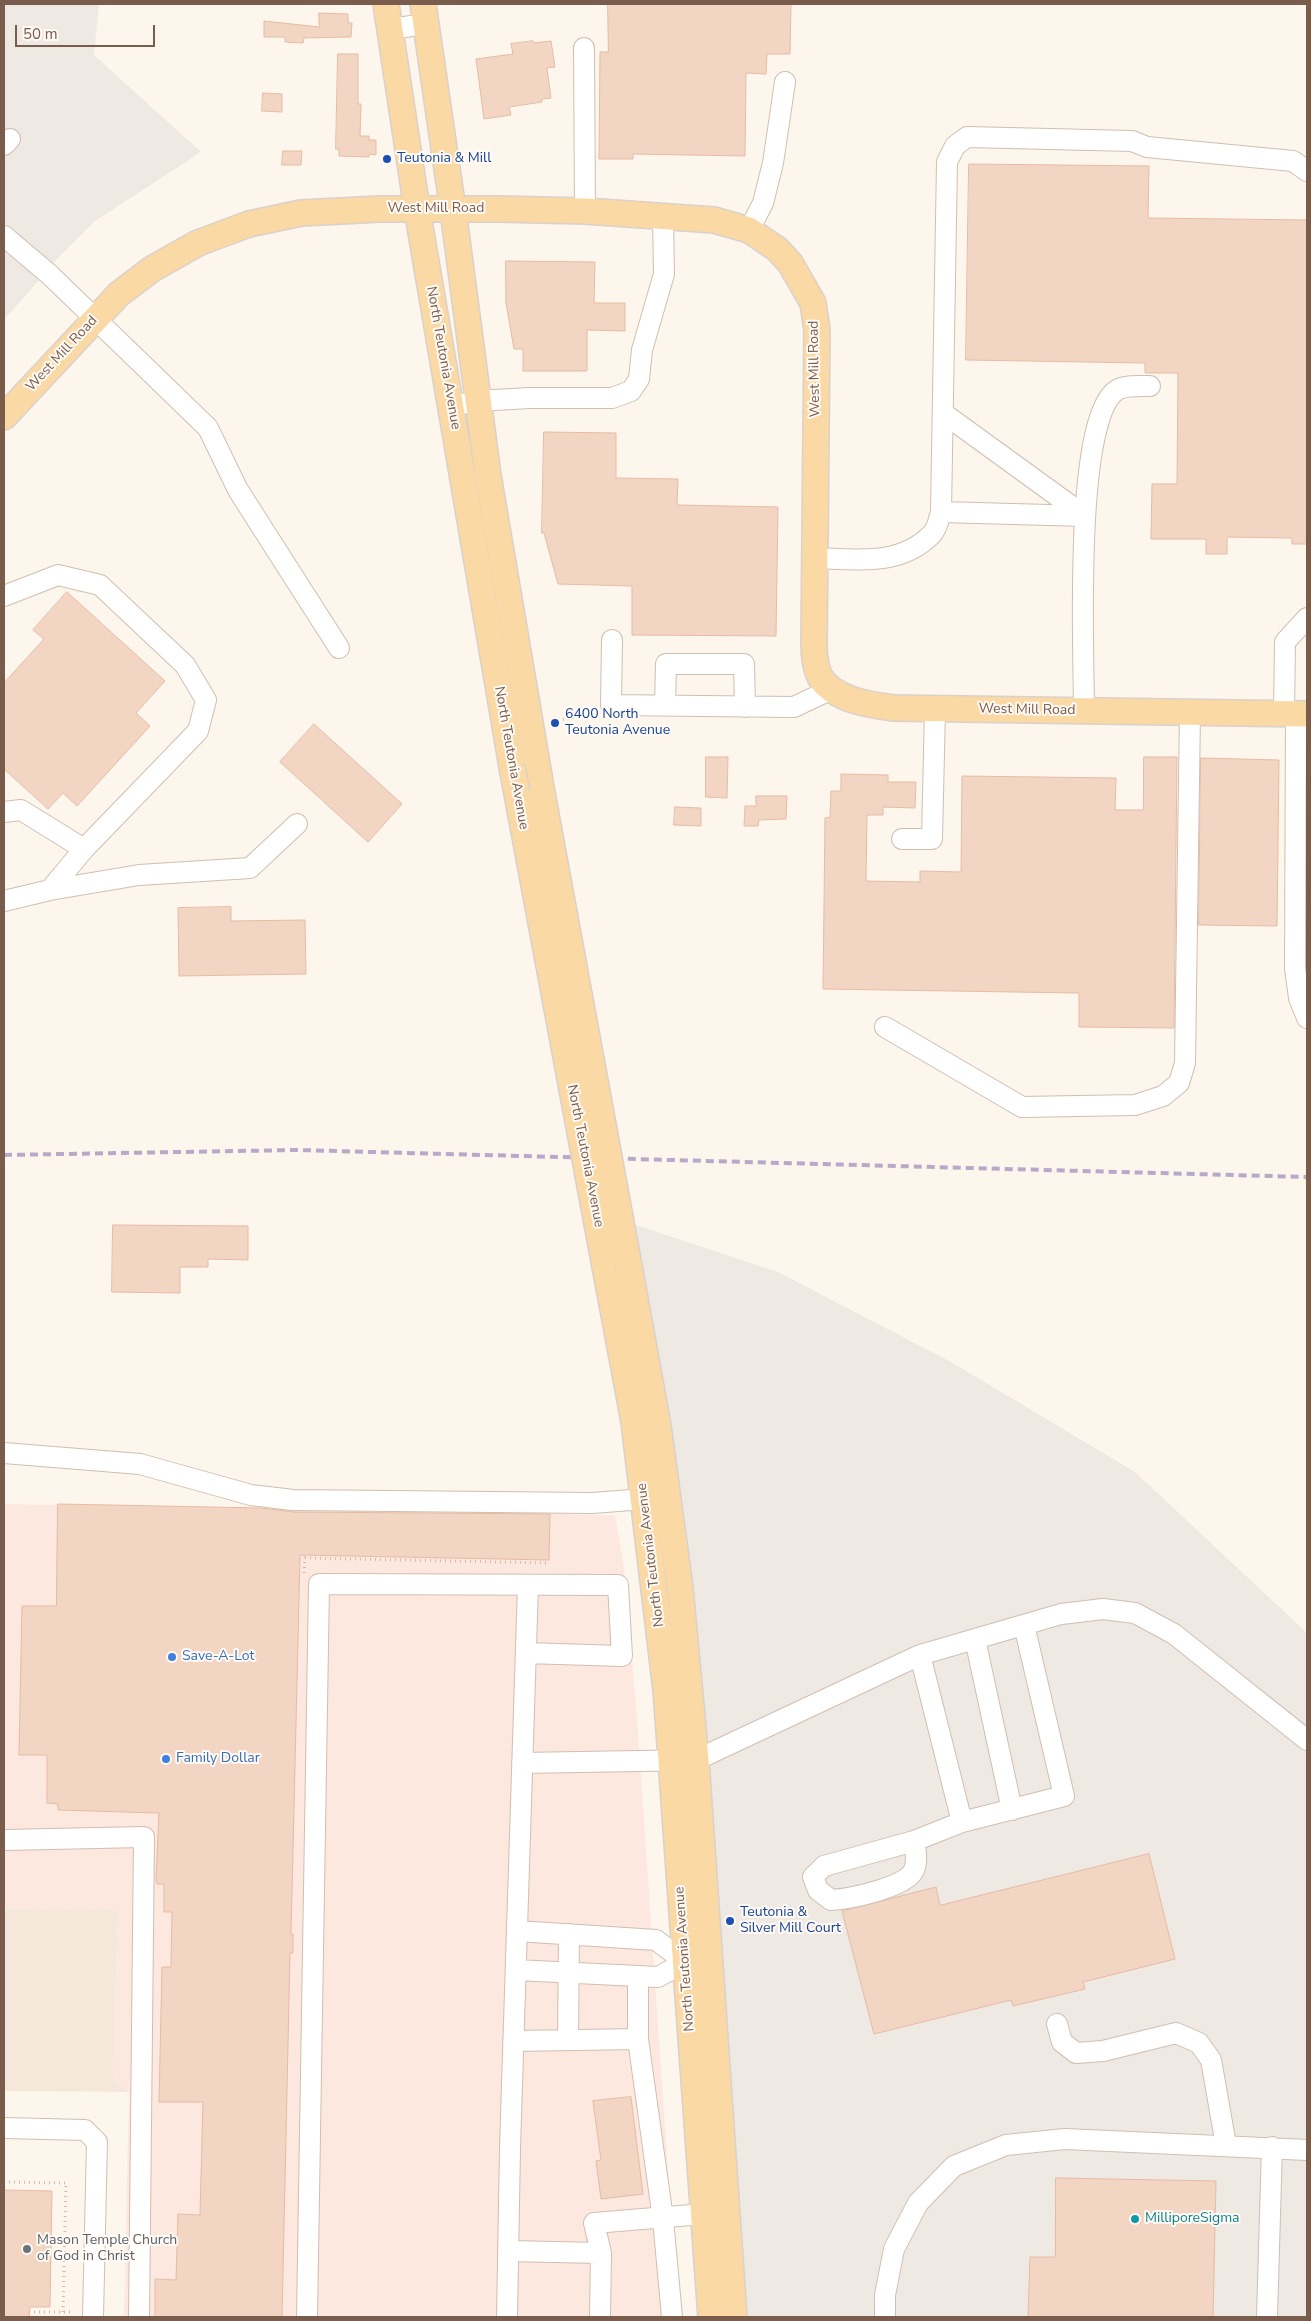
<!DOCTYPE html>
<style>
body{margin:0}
#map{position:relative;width:1311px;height:2321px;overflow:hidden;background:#fdf6ec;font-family:"Nunito Sans",sans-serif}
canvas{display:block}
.frame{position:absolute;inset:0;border:5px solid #7a5c4d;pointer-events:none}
.scale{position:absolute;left:15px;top:25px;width:140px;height:22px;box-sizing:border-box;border:2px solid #7a5c4d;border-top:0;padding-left:6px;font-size:15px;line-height:18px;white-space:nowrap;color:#7a5c4d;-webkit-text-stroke:4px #fffaf3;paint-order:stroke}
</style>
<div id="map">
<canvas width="1311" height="2321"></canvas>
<div class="frame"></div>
<div class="scale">50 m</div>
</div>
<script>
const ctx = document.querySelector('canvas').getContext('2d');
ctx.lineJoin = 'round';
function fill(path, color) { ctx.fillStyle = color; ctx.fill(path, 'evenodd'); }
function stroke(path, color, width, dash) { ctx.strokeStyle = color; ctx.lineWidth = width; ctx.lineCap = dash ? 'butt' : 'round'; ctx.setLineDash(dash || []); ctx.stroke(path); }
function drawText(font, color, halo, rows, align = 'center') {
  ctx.font = font + ' "Nunito Sans",sans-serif'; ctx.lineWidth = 4; ctx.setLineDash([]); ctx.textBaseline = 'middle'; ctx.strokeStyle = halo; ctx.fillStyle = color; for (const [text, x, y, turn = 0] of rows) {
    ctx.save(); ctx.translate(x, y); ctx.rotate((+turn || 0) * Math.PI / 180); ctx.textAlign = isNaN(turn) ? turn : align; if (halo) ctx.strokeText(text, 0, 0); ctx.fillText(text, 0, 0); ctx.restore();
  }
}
fill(new Path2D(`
 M 4,1908 L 118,1910 L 113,2080 L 129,2092 L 4,2091 Z`), '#f5e8da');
fill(new Path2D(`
 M 4,1504 L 615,1515 L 624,1568 L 637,1718 L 678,2317 L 124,2317 L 129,2092 L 113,2080 L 118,1911 L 4,1908 Z`), '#fde8e0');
fill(new Path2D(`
 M 4,4 L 99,4 L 94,55 L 201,152 L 95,221 L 59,257 L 4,320 Z
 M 621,1220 L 778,1272 L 951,1362 L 1135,1472 L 1307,1633 L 1307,2317 L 734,2317 L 696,1760 Z`), '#efe9e4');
const building = new Path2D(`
 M 608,4 L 791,4 L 790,54 L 767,54 L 766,74 L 746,73 L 745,156 L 633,154 L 633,159 L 599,159 L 600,52 L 608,52 Z
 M 319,13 L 348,14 L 348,23 L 352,23 L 351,37 L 304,38 L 303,43 L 285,42 L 285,37 L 264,37 L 264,21 L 319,27 Z
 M 533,41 L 534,43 L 551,41 L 555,67 L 547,68 L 551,98 L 542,99 L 542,102 L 509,107 L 511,115 L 484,119 L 476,59 L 513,54 L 511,44 Z
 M 338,54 L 358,54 L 358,104 L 361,104 L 360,136 L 369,136 L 369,140 L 376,140 L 376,155 L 369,154 L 369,157 L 339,156 L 339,149 L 336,149 Z
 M 263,93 L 282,94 L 282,112 L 262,111 Z
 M 283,151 L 302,151 L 301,165 L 282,165 Z
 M 969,164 L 1149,166 L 1148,218 L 1307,220 L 1307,544 L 1292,544 L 1292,538 L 1227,537 L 1227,554 L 1206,554 L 1206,539 L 1151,539 L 1152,484 L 1177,484 L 1178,373 L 1145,373 L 1145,363 L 966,360 Z
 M 506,261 L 595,262 L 594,303 L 625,303 L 625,331 L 587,330 L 587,371 L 523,371 L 523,349 L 514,349 L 506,303 Z
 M 544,432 L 616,433 L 616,478 L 678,479 L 677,505 L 778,507 L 776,636 L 632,635 L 632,586 L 558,584 L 544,533 L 542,533 Z
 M 67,592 L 165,681 L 136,713 L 150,726 L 77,806 L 63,793 L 48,809 L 4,769 L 4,683 L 44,639 L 33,630 Z
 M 314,724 L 402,804 L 368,842 L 280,762 Z
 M 706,757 L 728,757 L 727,798 L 706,797 Z
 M 1144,757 L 1177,757 L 1174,1028 L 1079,1027 L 1079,993 L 823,989 L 825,818 L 830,817 L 831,791 L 841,791 L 841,774 L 888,775 L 888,782 L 916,782 L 915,808 L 883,807 L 883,815 L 867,815 L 866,881 L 920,882 L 920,871 L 961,872 L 962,776 L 1116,778 L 1115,810 L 1143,810 Z
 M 1201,758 L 1279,760 L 1277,926 L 1199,925 Z
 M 756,796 L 787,796 L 786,819 L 759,820 L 758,826 L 744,826 L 745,806 L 756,806 Z
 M 675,807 L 701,808 L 701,826 L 674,825 Z
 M 231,907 L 231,921 L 305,920 L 306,974 L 179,976 L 178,908 Z
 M 113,1225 L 248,1226 L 248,1260 L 208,1259 L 208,1267 L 180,1267 L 180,1293 L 112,1292 Z
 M 58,1504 L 261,1508 L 293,1512 L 550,1514 L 549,1560 L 300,1555 L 291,1934 L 293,1934 L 293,1953 L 290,1953 L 282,2317 L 155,2317 L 155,2279 L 176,2280 L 178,2214 L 200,2215 L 203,2102 L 159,2102 L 162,1967 L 171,1967 L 172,1912 L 164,1912 L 164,1884 L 157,1884 L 156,1880 L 159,1813 L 58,1810 L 58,1804 L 47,1803 L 47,1755 L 19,1755 L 22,1606 L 56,1606 Z
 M 1149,1854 L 1175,1959 L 1083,1982 L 1085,1989 L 1013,2006 L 1011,2000 L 874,2034 L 842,1911 L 936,1887 L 940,1905 Z
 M 631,2097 L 643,2194 L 601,2199 L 596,2161 L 601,2160 L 593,2101 Z
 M 1056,2178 L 1216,2181 L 1213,2317 L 1028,2317 L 1030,2257 L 1055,2257 Z
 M 4,2190 L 52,2191 L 50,2307 L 30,2307 L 29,2317 L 4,2317 Z`);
fill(building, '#f3d5c3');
stroke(building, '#e6bba3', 1);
const minor = new Path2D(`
 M 390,29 L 426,24
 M 584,48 L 585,211
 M 4,145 L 10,139
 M 749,230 L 763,203 L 773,163 L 785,82
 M 4,236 L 50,275 L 208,428 L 238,490 L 339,648
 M 451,406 L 477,401 L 529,398 L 612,398 L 631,391 L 639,379 L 642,350 L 664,274 L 663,216
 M 943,413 L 1085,516
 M 941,512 L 1085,516
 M 815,558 C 856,559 900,567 932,534 C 937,529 939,519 941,512 L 947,162 L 955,146 L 967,137 L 1132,141 L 1147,147 L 1293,161 L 1307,171
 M 4,596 L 58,575 L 100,585 L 185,665 L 206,700 L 198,731 L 84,849 L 50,890
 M 612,640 L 611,705 L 794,707 L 832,689
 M 665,706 L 666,664 L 744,664 L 745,707
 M 1084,711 C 1084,657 1073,417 1117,390 C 1125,385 1141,386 1150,386
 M 1284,713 L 1285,642 L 1307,618
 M 1296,714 L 1295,968 L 1299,998 L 1307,1018
 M 4,812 L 21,810 L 84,849
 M 902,839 L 932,839 L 935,709
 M 4,901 L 50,890 L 139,875 L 250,868 L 297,824
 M 885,1027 L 1022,1107 L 1135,1105 L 1163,1096 L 1179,1083 L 1185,1063 L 1190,712
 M 4,1453 L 140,1464 L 251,1495 L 293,1500 L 592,1503 L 657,1498
 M 1024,1625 L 1064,1796 L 962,1822 L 920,1655 L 1061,1614 L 1103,1609 L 1135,1613 L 1174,1634 L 1307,1740
 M 975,1639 L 1012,1810
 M 522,1763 L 696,1760 L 920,1655
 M 4,1840 L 144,1837 L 139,2317
 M 914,1841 L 824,1866 L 813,1877 L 818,1890 L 831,1900 C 850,1899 902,1888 913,1872 C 918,1863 916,1851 914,1841 L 962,1822
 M 517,1931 L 656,1940 L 685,1962
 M 516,1970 L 658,1977 L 685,1962 L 699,1961
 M 1057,2024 L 1062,2042 L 1076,2053 L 1103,2051 L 1176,2033 L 1199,2043 L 1211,2060 L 1226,2145
 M 638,2039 L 638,1976
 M 568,2040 L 569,1934
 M 513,2041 L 638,2039 L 663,2219 L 672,2317
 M 4,2128 L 85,2130 L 97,2142 L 93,2317
 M 508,2251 L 601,2253 L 594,2223 L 703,2214
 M 307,2317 L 319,1584 L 618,1585 L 622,1656 L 526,1653
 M 507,2317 L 510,2148 L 528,1585
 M 600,2317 L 601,2253
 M 885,2317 L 885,2295 L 894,2249 L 918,2203 L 954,2166 L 1006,2145 L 1065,2139 L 1307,2150
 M 1267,2317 L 1272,2147`);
const major = new Path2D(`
 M 386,4 L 417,209 L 512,767
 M 423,4 L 453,210 L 488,475 L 542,793
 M 4,417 L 119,294 L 152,269 L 198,243 L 249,224 L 301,213 L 380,209 L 497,209 L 585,211 L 714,220 L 749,230 L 777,249 L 790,263 L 813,303 L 817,330 L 814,643 C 814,654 815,667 820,677 C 834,700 870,705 894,708 L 1307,714
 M 604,1261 L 634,1422 L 666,1690 L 711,2317
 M 629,1266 L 658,1426 L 680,1588 L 696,1760 L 734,2317`);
stroke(minor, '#d1beb0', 22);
stroke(major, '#dad1cd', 28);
stroke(new Path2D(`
 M 558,720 L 588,715 L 596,712
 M 304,1573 L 305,1558 L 549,1563
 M 4,2182 L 66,2183 L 63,2312
 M 29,2312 L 74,2312`), '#d9b8a5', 3, [1, 4]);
stroke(minor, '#fff', 20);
stroke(major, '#fbd9a5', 25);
stroke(new Path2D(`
 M 4,1155 L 297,1150 L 1307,1177`), '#b9a8c9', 4, [8, 5]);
const majorBridge = new Path2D(`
 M 512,767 L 604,1261
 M 542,793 L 629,1266`);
stroke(majorBridge, '#dad1cd', 28, []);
stroke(majorBridge, '#fbd9a5', 25);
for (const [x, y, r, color] of [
 [387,159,5,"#1a4fb4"],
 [555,723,5,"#1a4fb4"],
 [172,1657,5,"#3f7fe0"],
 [166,1759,5,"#3f7fe0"],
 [730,1921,5,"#1a4fb4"],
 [1135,2219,5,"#0f9aa8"],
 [27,2249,5,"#6b7280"]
]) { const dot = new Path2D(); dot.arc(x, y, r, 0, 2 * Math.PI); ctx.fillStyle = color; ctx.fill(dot); stroke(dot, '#fffaf3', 2); }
drawText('14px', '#164399', '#fffaf3', [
 ["Teutonia & Mill",397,159],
 ["6400 North",565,715],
 ["Teutonia Avenue",565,731],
 ["Teutonia &",740,1913],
 ["Silver Mill Court",740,1929]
], 'left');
drawText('14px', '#7a5c4d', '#fffaf3', [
 ["West Mill Road",436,209],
 ["West Mill Road",62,354,-47],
 ["North Teutonia Avenue",443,358,80],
 ["West Mill Road",815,369,-91],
 ["West Mill Road",1027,710,1],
 ["North Teutonia Avenue",511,758,80],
 ["North Teutonia Avenue",585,1156,79],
 ["North Teutonia Avenue",651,1555,-97],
 ["North Teutonia Avenue",685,1959,-94]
]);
drawText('14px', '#366cbe', '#fffaf3', [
 ["Save-A-Lot",182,1657],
 ["Family Dollar",176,1759]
], 'left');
drawText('14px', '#0d838f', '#fffaf3', [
 ["MilliporeSigma",1145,2219]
], 'left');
drawText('14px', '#5b616d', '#fffaf3', [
 ["Mason Temple Church",37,2241],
 ["of God in Christ",37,2257]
], 'left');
</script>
